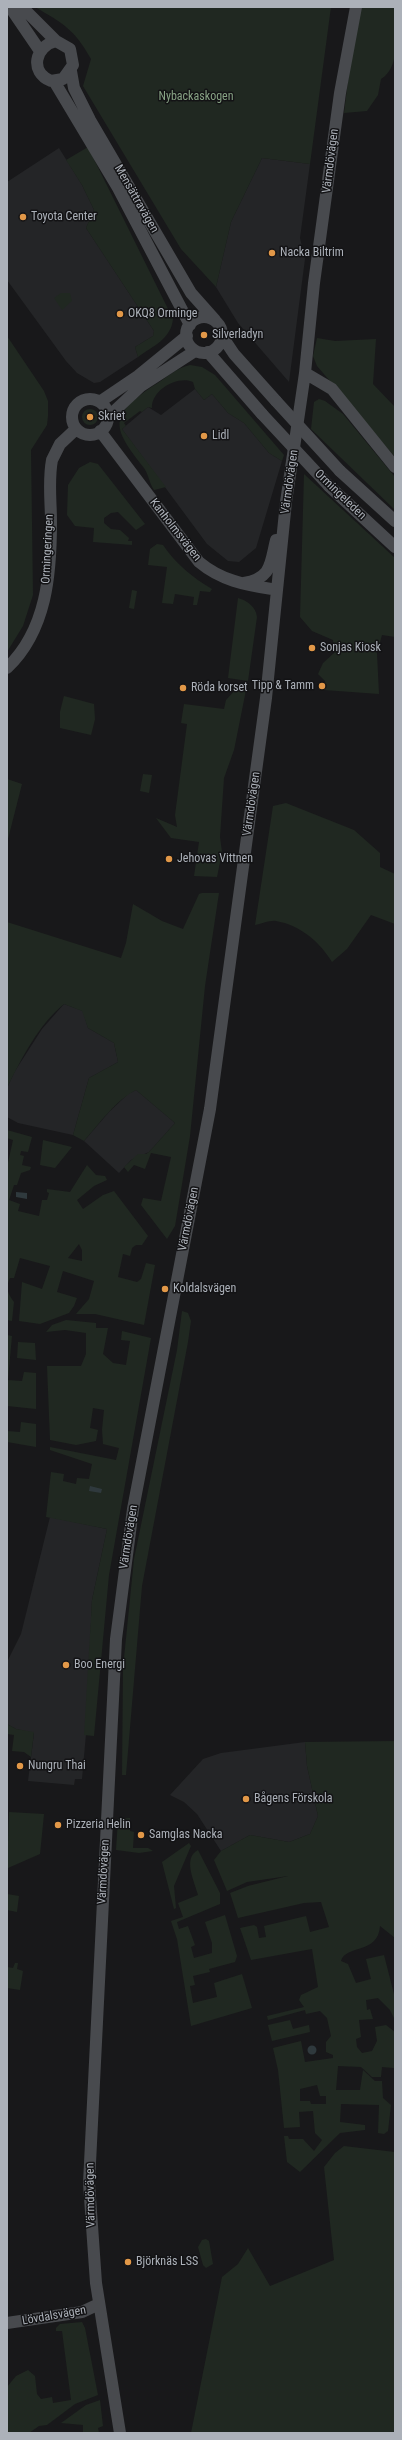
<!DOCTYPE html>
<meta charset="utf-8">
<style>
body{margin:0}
#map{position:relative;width:402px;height:2440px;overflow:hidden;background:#18181a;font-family:"Roboto Condensed",sans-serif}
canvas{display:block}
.frame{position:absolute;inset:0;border:8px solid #acb1b9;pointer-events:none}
</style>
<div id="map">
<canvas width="402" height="2440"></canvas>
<div class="frame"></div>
</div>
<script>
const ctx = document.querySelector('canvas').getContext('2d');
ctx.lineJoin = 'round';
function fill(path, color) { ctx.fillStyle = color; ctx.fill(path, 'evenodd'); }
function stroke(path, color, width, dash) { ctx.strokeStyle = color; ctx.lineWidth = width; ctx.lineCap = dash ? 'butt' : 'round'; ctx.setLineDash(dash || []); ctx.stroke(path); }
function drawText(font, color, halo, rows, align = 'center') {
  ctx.font = font + ' "Roboto Condensed",sans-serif'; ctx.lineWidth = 3; ctx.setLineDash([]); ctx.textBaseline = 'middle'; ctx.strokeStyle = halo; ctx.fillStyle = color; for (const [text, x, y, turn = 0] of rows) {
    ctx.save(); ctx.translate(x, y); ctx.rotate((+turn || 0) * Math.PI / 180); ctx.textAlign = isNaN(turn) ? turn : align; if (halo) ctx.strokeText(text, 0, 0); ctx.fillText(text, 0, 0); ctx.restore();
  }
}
fill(new Path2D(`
 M 59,148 L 82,185 L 94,210 L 86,228 L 154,331 L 153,336 L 135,347 L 138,357 L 100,382 L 94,383 L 77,373 L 66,361 L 7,280 L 7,182 Z
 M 262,158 L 310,164 L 300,238 L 305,259 L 289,382 L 238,323 L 216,287 L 231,222 Z
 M 195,389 L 204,400 L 212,394 L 228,413 L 244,423 L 269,453 L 282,461 L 256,548 L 239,562 L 228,561 L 207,544 L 122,429 L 148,407 L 161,415 Z
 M 64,1004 L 83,1011 L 88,1028 L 114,1043 L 118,1062 L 89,1078 L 73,1135 L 18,1123 L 7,1117 L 7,1088 L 15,1071 L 42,1029 Z
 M 136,1090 L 175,1123 L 149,1152 L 131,1160 L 119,1173 L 84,1141 L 109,1112 L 128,1094 Z
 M 50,1517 L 107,1529 L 92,1600 L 86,1734 L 82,1779 L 75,1779 L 74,1785 L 28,1781 L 34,1733 L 16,1729 L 7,1724 L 7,1662 L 21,1634 Z
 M 305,1742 L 307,1766 L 318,1816 L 310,1834 L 289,1842 L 250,1835 L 221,1851 L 197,1814 L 184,1802 L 170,1795 L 203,1759 L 221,1753 Z`), '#242527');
fill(new Path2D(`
 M 35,7 L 331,7 L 310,164 L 262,158 L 231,222 L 216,287 L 181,249 L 83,86 L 91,59 C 74,29 64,24 35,7 Z
 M 361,7 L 395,7 C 395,29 402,67 381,79 L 378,95 L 367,111 L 344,113 L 352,49 Z
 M 88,147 L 173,319 C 171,339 153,346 138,357 L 135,347 L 153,336 L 154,331 L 86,228 L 94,210 L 82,185 L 66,160 Z
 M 61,293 L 70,293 L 72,301 L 62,310 L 54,298 Z
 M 7,336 L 44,391 L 48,401 L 48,416 L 47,425 L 31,450 L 33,595 L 23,626 L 7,652 Z
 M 317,338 L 335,341 L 376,339 L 373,384 L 395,407 L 395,457 L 317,366 L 313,356 Z
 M 190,365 L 202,367 L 215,375 L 284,455 L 282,461 L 269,453 L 244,423 L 228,413 L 212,394 L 204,400 L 195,389 L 193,382 C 178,375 151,390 152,408 L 148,407 L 142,412 L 140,411 L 124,423 L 126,426 L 122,429 L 166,487 L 154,490 C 149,483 149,475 144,468 C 113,428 107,417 153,386 C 165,379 176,368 190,365 Z
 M 319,399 L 325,401 L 343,414 L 395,477 L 395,510 L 311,429 L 314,402 Z
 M82 417a8 8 0 1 1 16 0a8 8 0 1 1-16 0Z
 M 90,462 L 98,464 L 145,524 L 136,530 L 118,512 L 111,513 L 104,518 L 104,523 L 111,529 L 120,530 L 129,538 L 128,541 L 132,541 L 132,545 L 93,542 L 94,528 L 75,526 L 67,515 L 68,485 L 79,468 Z
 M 304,474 L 395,558 L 395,637 L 382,635 L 377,653 L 379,694 L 324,690 L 325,681 L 318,674 L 323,663 L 334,653 L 333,640 L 312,631 L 300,617 Z
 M 157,544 L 163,545 C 177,565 192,577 212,589 L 210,592 L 200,591 L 197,605 L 193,605 L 194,597 L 175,594 L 173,604 L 162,603 L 167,567 L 148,565 L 150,549 Z
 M 132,590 L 137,591 L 134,609 L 129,608 Z
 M 238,598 C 248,601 256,607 257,617 L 248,681 L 228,678 Z
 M 236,689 L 246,690 L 234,750 L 224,778 L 220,837 L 222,852 L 217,877 L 194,876 L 199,842 L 171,838 L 156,818 L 177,827 L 175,815 L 187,724 L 181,723 L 184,704 L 224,709 L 226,700 Z
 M 64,696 L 94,704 L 95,719 L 91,735 L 60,728 L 60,712 Z
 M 143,774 L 152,775 L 149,793 L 140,791 Z
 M 7,779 L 22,784 L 7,843 Z
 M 286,803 L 354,830 L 380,853 L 380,867 L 395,874 L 395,924 L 371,915 L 347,949 L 332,962 C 320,942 300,925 276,921 C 270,920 261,924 255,925 L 273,806 Z
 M 202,893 L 219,893 L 205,986 L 190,1136 L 175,1226 L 167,1239 L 141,1205 L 143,1198 L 161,1201 L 171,1157 L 151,1153 L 145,1169 L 134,1165 L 128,1172 L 124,1167 L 138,1154 L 146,1154 L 149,1152 L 175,1123 L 136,1090 C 115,1101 100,1123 84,1141 L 73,1135 L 89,1078 L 118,1062 L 114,1043 L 88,1028 L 82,1011 L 64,1004 C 39,1024 21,1059 7,1088 L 7,922 L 121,958 L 126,943 L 133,904 L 162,921 L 183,929 L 199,894 Z
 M 7,1130 L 32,1137 L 28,1152 L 21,1151 L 20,1155 L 24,1156 L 22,1165 L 31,1167 L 30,1170 L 21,1173 L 17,1185 L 14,1185 L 9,1200 L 20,1204 L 18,1211 L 39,1216 L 42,1200 L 47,1200 L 49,1193 L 47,1192 L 47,1189 L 70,1192 L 87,1165 L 96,1175 L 105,1176 L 107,1180 L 94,1186 L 77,1200 L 83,1209 L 103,1195 L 114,1191 L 148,1236 L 142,1245 L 136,1245 L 132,1248 L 130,1256 L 123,1254 L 118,1277 L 137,1282 L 141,1279 L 146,1263 L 155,1265 L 144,1325 L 95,1314 L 76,1314 L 89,1299 L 94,1281 L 63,1271 L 57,1292 L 77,1298 L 74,1306 L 69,1313 L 40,1324 L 19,1321 L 22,1282 L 42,1289 L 50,1266 L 20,1258 L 14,1278 L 10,1278 C 5,1288 8,1294 14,1302 L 12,1321 L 7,1320 L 7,1167 L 13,1140 L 7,1138 ZM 79,1244 L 82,1250 L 82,1261 L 68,1258 Z
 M 43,1140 L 72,1147 L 55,1168 L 40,1165 Z
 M 182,1311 L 188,1313 L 191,1321 L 188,1342 L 142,1586 L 126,1775 L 122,1775 L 123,1668 L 134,1559 L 177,1350 Z
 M 66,1320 L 96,1323 L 96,1328 L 108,1328 L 103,1354 L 113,1363 L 126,1365 L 130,1341 L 121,1340 L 122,1331 L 151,1338 L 109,1575 L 94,1736 L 84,1735 L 92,1600 L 107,1529 L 46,1517 L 51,1472 L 64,1474 L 63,1481 L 76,1484 L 77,1478 L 89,1479 L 92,1464 L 50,1450 L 50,1447 L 116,1460 L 119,1448 L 103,1444 L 102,1430 L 104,1410 L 93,1408 L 90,1428 L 98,1430 L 96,1441 L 76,1445 L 50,1440 L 47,1366 L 81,1366 L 86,1354 L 86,1333 L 65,1330 L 46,1332 L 52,1325 Z
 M 7,1335 L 12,1336 L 8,1380 L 22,1381 L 24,1372 L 36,1373 L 36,1409 L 7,1406 Z
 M 18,1342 L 35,1343 L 36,1360 L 17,1358 Z
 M 21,1422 L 36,1424 L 36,1447 L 7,1442 L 7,1431 L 20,1432 Z
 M 7,1724 L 16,1729 L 34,1732 L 31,1757 L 24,1752 L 12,1751 L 14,1735 L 7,1734 Z
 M 395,1741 L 395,1938 L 380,1926 C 378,1955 346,1944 341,1961 L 348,1964 L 356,1983 L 371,1979 L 366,1959 L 384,1955 L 395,1998 L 395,2020 L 390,2010 L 378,1998 L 366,2000 L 367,2010 L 370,2009 L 373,2019 L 359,2020 L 361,2037 L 356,2039 L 357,2047 L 362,2053 L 372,2051 L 377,2041 L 375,2027 L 386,2025 L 395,2032 L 394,2068 L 382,2067 L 381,2077 L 372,2077 L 361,2067 L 338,2066 L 336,2090 L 360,2090 L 363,2070 L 375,2081 L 382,2081 L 383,2098 L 391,2105 L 388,2131 L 384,2134 L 378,2133 L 379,2105 L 341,2104 L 340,2122 L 365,2125 L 365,2130 L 340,2133 L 300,2172 L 287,2162 L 284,2136 L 288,2136 L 289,2139 L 303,2139 L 314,2151 L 322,2140 L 315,2133 L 313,2111 L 299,2112 L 300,2127 L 284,2128 L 278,2070 L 273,2048 L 301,2041 L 305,2062 L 333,2058 L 333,2055 L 326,2052 L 326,2042 L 331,2036 L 327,2018 L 320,2011 L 306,2014 L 305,2010 L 268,2020 L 267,2016 L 304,2007 L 299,2000 L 301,1995 L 318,1987 L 312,1949 L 251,1960 L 240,1928 L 254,1925 L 257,1927 L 259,1938 L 266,1937 L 264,1926 L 306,1916 L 310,1932 L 329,1927 L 321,1902 L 304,1903 L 238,1918 L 230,1893 L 248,1886 L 288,1876 L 247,1882 L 227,1891 L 214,1860 L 221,1851 L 250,1835 L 289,1842 L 310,1834 L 318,1816 L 307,1766 L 305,1742 ZM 317,2085 L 320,2096 L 326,2096 L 326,2104 L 311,2104 L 310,2101 L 300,2101 L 300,2089 Z
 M 9,1812 L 44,1814 L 40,1854 L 8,1868 L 7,1871 Z
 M 130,1818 L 130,1831 L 134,1832 L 133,1848 L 148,1848 L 153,1851 L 139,1853 L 116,1850 L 118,1819 Z
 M 189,1843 L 191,1846 L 174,1886 L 176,1908 L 174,1909 L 162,1862 Z
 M 198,1850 L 220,1893 L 220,1904 L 177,1922 L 179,1929 L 188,1926 L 195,1945 L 191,1947 L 194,1958 L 212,1953 L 212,1943 L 205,1922 L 225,1915 L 237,1956 L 235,1962 L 209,1969 L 210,1972 L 193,1976 L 195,1985 L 190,1986 L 193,2003 L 217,1997 L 214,1983 L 242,1974 L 252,2008 L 191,2026 L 177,1939 L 171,1921 L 183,1917 L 178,1903 L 198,1895 C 195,1883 182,1858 198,1850 Z
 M 7,1894 L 19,1896 L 17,1912 L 7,1910 Z
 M 15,1963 L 18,1963 L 17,1969 L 23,1971 L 20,1990 L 7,1988 L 7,1967 L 13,1968 Z
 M 290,2020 L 293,2029 L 309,2025 L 310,2032 L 272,2041 L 268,2025 Z
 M 344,2146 L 395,2152 L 395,2433 L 191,2433 L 222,2277 L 238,2264 L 248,2248 L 270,2286 L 334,2260 L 324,2167 L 335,2153 Z
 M 206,2239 L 209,2241 L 213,2264 L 206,2268 L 203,2265 L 198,2247 L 202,2240 Z
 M 82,2322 L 85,2328 L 98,2395 L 75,2404 L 47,2425 L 39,2426 L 29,2433 L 7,2433 L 7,2387 L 16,2376 L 28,2370 L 35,2376 L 37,2394 L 41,2399 L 52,2397 L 53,2403 L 71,2400 L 62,2331 L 56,2331 L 56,2328 L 60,2324 Z
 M 100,2400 L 103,2426 L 98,2428 L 99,2433 L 83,2433 L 83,2425 L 61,2423 L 86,2405 Z`), '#202821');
fill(new Path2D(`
 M 16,1192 L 27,1193 L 27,1199 L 16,1197 Z
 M 90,1486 L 102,1489 L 101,1493 L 89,1491 Z
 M307.5 2050a4.5 4.5 0 1 1 9 0a4.5 4.5 0 1 1-9 0Z`), '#2f393d');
stroke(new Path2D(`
 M 10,7 L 40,51
 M 22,7 L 56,41
 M 56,41 L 70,49 L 73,65 L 63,79 L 51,81 C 29,72 35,46 56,41 Z
 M 71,71 L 74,88 L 90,120 L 191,293 L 215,320
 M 54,81 L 118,188 L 190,325
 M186 335a18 18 0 1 1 36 0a18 18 0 1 1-36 0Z
 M 222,336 L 234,354 L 276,401
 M 208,352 L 262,414
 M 305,373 L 332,389 L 395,467
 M72 417a18 18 0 1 1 36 0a18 18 0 1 1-36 0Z
 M 101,401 L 138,376 L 187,336
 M 108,417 L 141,386 L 195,351
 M 100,431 L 199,562 C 223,582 248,585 277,590
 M 340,471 L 395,521
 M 329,486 L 395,547
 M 244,583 C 272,578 270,564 276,540
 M 7,668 C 47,630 51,573 51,522 C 51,501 48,481 52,460 L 60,444 L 76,429
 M 7,2323 L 82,2312 L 99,2304
 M 120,2433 L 96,2283 L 89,2183 L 116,1639 L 133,1509 L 210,1109 L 266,698 L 286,502 L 305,373 L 314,283 L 340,93 L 356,7`), '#484a4e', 12);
stroke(new Path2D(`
 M 276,401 L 340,471
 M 262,414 L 329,486`), '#484a4e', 12);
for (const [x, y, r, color] of [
 [23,217,4,"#e29848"],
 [272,253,4,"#e29848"],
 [120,314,4,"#e29848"],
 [204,335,4,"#e29848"],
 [90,417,4,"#e29848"],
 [204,436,4,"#e29848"],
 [312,648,4,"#e29848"],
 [322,686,4,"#e29848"],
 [183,688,4,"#e29848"],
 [169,859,4,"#e29848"],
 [165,1289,4,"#e29848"],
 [66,1665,4,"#e29848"],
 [20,1766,4,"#e29848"],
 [246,1799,4,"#e29848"],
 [58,1825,4,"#e29848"],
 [141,1835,4,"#e29848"],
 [128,2262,4,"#e29848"]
]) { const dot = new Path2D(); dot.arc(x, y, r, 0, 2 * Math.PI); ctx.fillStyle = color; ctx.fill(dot); stroke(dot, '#131315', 1.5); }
drawText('12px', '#87a284', '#131315', [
 ["Nybackaskogen",196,97]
]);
drawText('12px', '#acb1b9', '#131315', [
 ["Värmdövägen",331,161,-83],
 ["Mensättravägen",136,199,60],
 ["Värmdövägen",290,482,-82],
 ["Ormingeleden",340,495,44],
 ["Kanholmsvägen",175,530,52],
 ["Ormingeringen",48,549,-87],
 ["Värmdövägen",252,804,-82],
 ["Värmdövägen",189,1219,-79],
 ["Värmdövägen",129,1537,-81],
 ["Värmdövägen",104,1872,-87],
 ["Värmdövägen",91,2195,-91],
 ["Lövdalsvägen",54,2316,-10]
]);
drawText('12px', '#acb1b9', '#131315', [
 ["Toyota Center",31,217],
 ["Nacka Biltrim",280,253],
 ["OKQ8 Orminge",128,314],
 ["Silverladyn",212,335],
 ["Skriet",98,417],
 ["Lidl",212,436],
 ["Sonjas Kiosk",320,648],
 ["Tipp & Tamm",314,686,"right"],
 ["Röda korset",191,688],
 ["Jehovas Vittnen",177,859],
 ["Koldalsvägen",173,1289],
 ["Boo Energi",74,1665],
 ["Nungru Thai",28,1766],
 ["Bågens Förskola",254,1799],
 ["Pizzeria Helin",66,1825],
 ["Samglas Nacka",149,1835],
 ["Björknäs LSS",136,2262]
], 'left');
</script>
